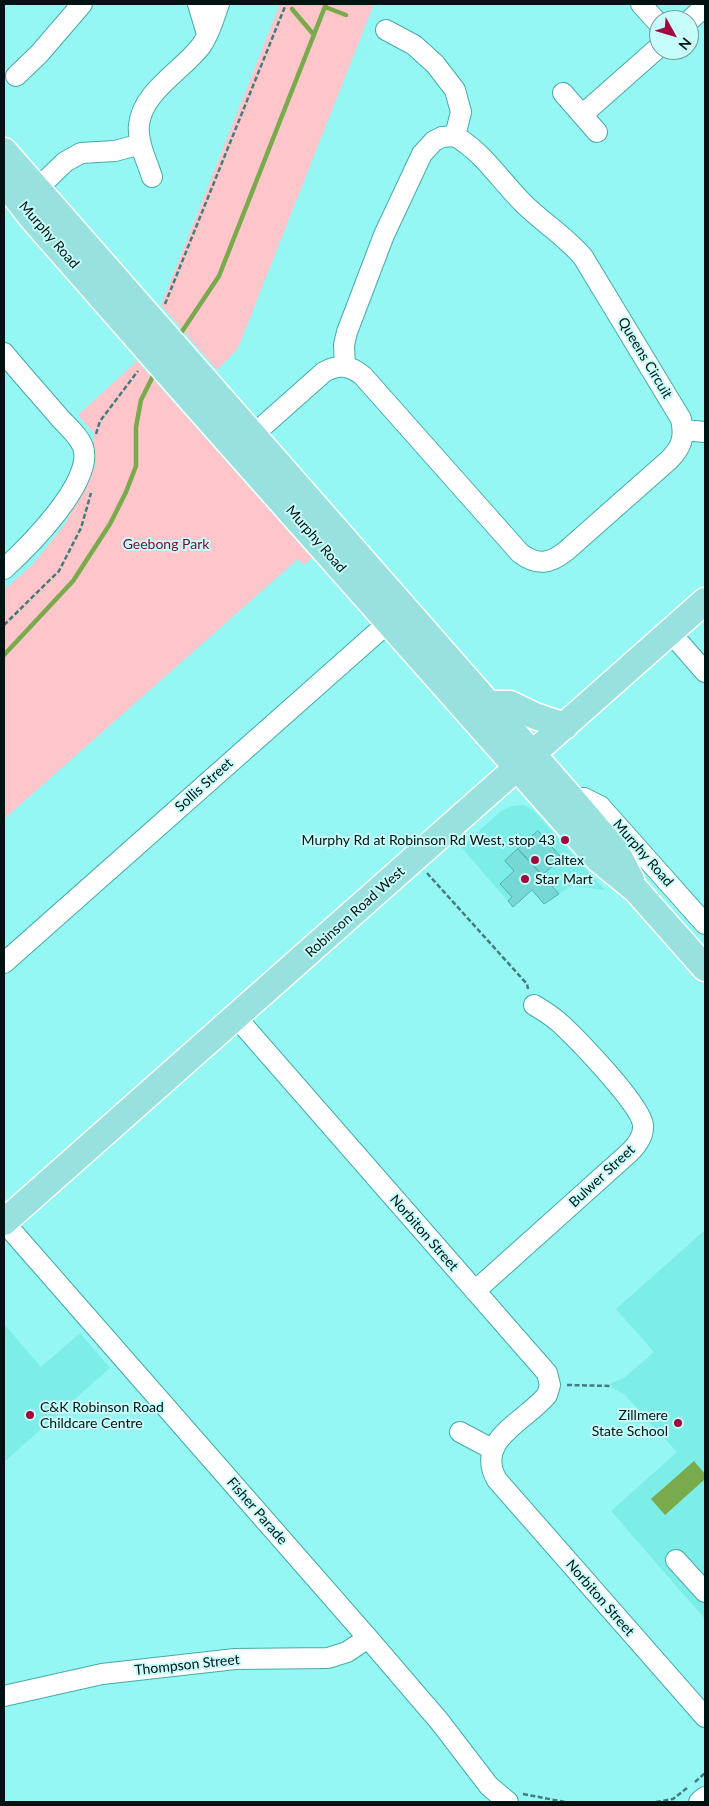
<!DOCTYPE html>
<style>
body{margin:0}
#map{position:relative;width:709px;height:1806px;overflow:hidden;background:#95f7f3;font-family:Lato,sans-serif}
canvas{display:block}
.frame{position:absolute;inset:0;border:5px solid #001212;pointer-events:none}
.north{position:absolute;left:649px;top:10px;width:50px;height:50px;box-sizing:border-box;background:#c6fdfa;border:1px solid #779f9d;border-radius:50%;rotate:129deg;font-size:14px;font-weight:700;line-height:20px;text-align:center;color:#001212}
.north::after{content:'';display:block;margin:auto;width:18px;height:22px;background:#a3073d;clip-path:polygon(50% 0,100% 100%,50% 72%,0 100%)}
</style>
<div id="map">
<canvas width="709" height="1806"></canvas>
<div class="frame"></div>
<div class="north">N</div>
</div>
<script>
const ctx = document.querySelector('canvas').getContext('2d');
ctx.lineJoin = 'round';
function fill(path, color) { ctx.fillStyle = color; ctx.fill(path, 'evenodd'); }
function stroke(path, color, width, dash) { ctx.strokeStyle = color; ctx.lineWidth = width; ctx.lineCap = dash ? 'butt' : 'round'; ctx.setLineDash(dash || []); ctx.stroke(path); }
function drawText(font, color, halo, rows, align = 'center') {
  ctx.font = font + ' Lato,sans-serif'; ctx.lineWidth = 4; ctx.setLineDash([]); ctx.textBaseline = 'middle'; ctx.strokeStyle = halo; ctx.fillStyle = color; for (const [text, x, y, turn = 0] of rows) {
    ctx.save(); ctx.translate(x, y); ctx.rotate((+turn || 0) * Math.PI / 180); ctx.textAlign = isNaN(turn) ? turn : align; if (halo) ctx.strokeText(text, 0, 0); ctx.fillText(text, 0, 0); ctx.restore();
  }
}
fill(new Path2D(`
 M 523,805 L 533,810 L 605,890 L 571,886 L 544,904 L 532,890 L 513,907 L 461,847 L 501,811 L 512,806 Z
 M 705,1230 L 705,1619 L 611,1511 L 677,1452 L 624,1394 L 614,1389 L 610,1384 L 625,1377 L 654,1352 L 616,1309 Z
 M 4,1324 L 41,1367 L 80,1333 L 110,1368 L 4,1462 Z`), '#7dede8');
fill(new Path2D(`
 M 280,4 L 374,4 L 238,348 L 217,370 L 161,305 Z
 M 137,361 L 312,558 L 304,565 L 298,559 L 4,819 L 4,590 L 34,563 L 65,524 L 95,466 L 93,432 L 78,415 Z`), '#fec5ca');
fill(new Path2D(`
 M 694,1461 L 705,1474 L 705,1479 L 665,1515 L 651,1499 Z`), '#79aa4b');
stroke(new Path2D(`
 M 325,7 L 346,15
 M 292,9 L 314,35
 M 181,333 L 219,276 L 326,4
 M 4,655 L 73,581 L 110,524 L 126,492 L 136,466 L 136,427 L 141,400 L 154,374`), '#79aa4b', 4.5);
const building = new Path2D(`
 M 538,831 L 562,858 L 542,875 L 518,849 Z
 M 518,849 L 542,875 L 559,894 L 544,904 L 532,890 L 513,907 L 508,901 L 512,897 L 500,884 L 514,871 L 505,861 Z`);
fill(building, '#76d8d4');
stroke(building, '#4db2ae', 1);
const minor = new Path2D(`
 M 198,4 L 207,34
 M 641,4 L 659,24
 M 689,21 L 705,6
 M 386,30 L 414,45 L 435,64 L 455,90 L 461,112 L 455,136
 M 16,76 L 39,54 L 82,4
 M 563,93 L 597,132
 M 582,115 L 659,47
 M 152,177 C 147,161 137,142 139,125 C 142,92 182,71 201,46 C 210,34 214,17 219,4
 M 37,189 L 65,162 L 81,153 L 115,151 L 141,144
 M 4,353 C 22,375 41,396 59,417 C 67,426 79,436 83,447 C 95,481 27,548 4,569
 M 683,430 L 705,432
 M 244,443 L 324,372 C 338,364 350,365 363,376 L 520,553 C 537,566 550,564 566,551 L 669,460 C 682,447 685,437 681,419 L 583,257 C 565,236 542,222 523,203 C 500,180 484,153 455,136 L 442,137 L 434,141 L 422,154 L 384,235 L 347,332 L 344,345 L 345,366
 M 670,632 L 705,672
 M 571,798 L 584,798 L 600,806 L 705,924
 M 4,963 L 399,613
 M 236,1017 L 547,1373 L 550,1385 L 547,1395 C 525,1422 474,1440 497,1480 L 705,1717
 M 4,1222 L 368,1638 L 440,1722 L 489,1786 L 508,1802
 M 475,1291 L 630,1152 C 637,1145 644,1136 643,1125 C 641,1105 579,1041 562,1025 C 554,1017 544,1011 534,1005
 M 460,1432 L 492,1449
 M 676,1560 L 705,1592
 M 4,1696 L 102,1674 L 235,1659 L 328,1658 L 347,1652 L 368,1638
 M 699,1802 L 705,1797`);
const major = new Path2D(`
 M 4,151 L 571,798 L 616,851 L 631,880
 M 4,182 L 32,218 L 187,395 L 598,859 L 636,890 L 705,968
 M 488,704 L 510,704 L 535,716 L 565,726
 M 4,1222 L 705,601`);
stroke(minor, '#46aba8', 22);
stroke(major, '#fff', 29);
stroke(new Path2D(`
 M 165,304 L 286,4
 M 96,434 L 100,421 L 138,371
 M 4,625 L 59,571 L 81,528 L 91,493
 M 427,873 L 527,984 L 528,989
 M 567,1385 L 612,1386
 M 695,1782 L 705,1773
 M 523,1794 L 565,1802
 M 656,1802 L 673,1799 L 687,1788`), '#457b7a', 2.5, [5, 2.5]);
stroke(minor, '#fff', 20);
stroke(major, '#98e1de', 26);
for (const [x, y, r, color] of [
 [565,840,5,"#a3073d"],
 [535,860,5,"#a3073d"],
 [525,879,5,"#a3073d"],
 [30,1415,5,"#a3073d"],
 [678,1423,5,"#a3073d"]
]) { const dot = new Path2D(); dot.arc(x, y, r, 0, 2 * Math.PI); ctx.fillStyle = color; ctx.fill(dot); stroke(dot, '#c6fdfa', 2); }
drawText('14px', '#001212', '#c6fdfa', [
 ["Murphy Road",49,235,49],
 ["Queens Circuit",645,358,59],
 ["Murphy Road",316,539,49],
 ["Sollis Street",204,785,-42],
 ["Murphy Road",643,853,49],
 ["Robinson Road West",355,912,-42],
 ["Bulwer Street",602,1176,-43],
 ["Norbiton Street",424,1233,49],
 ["Fisher Parade",257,1511,49],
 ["Norbiton Street",600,1598,49],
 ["Thompson Street",187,1665,-6]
]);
drawText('14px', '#730e2b', '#c6fdfa', [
 ["Geebong Park",166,544]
]);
drawText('14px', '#001212', '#c6fdfa', [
 ["Murphy Rd at Robinson Rd West, stop 43",555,840,"right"],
 ["Caltex",545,860],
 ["Star Mart",535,879],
 ["C&K Robinson Road",40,1407],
 ["Childcare Centre",40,1423],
 ["Zillmere",668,1415,"right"],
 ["State School",668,1431,"right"]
], 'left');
</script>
